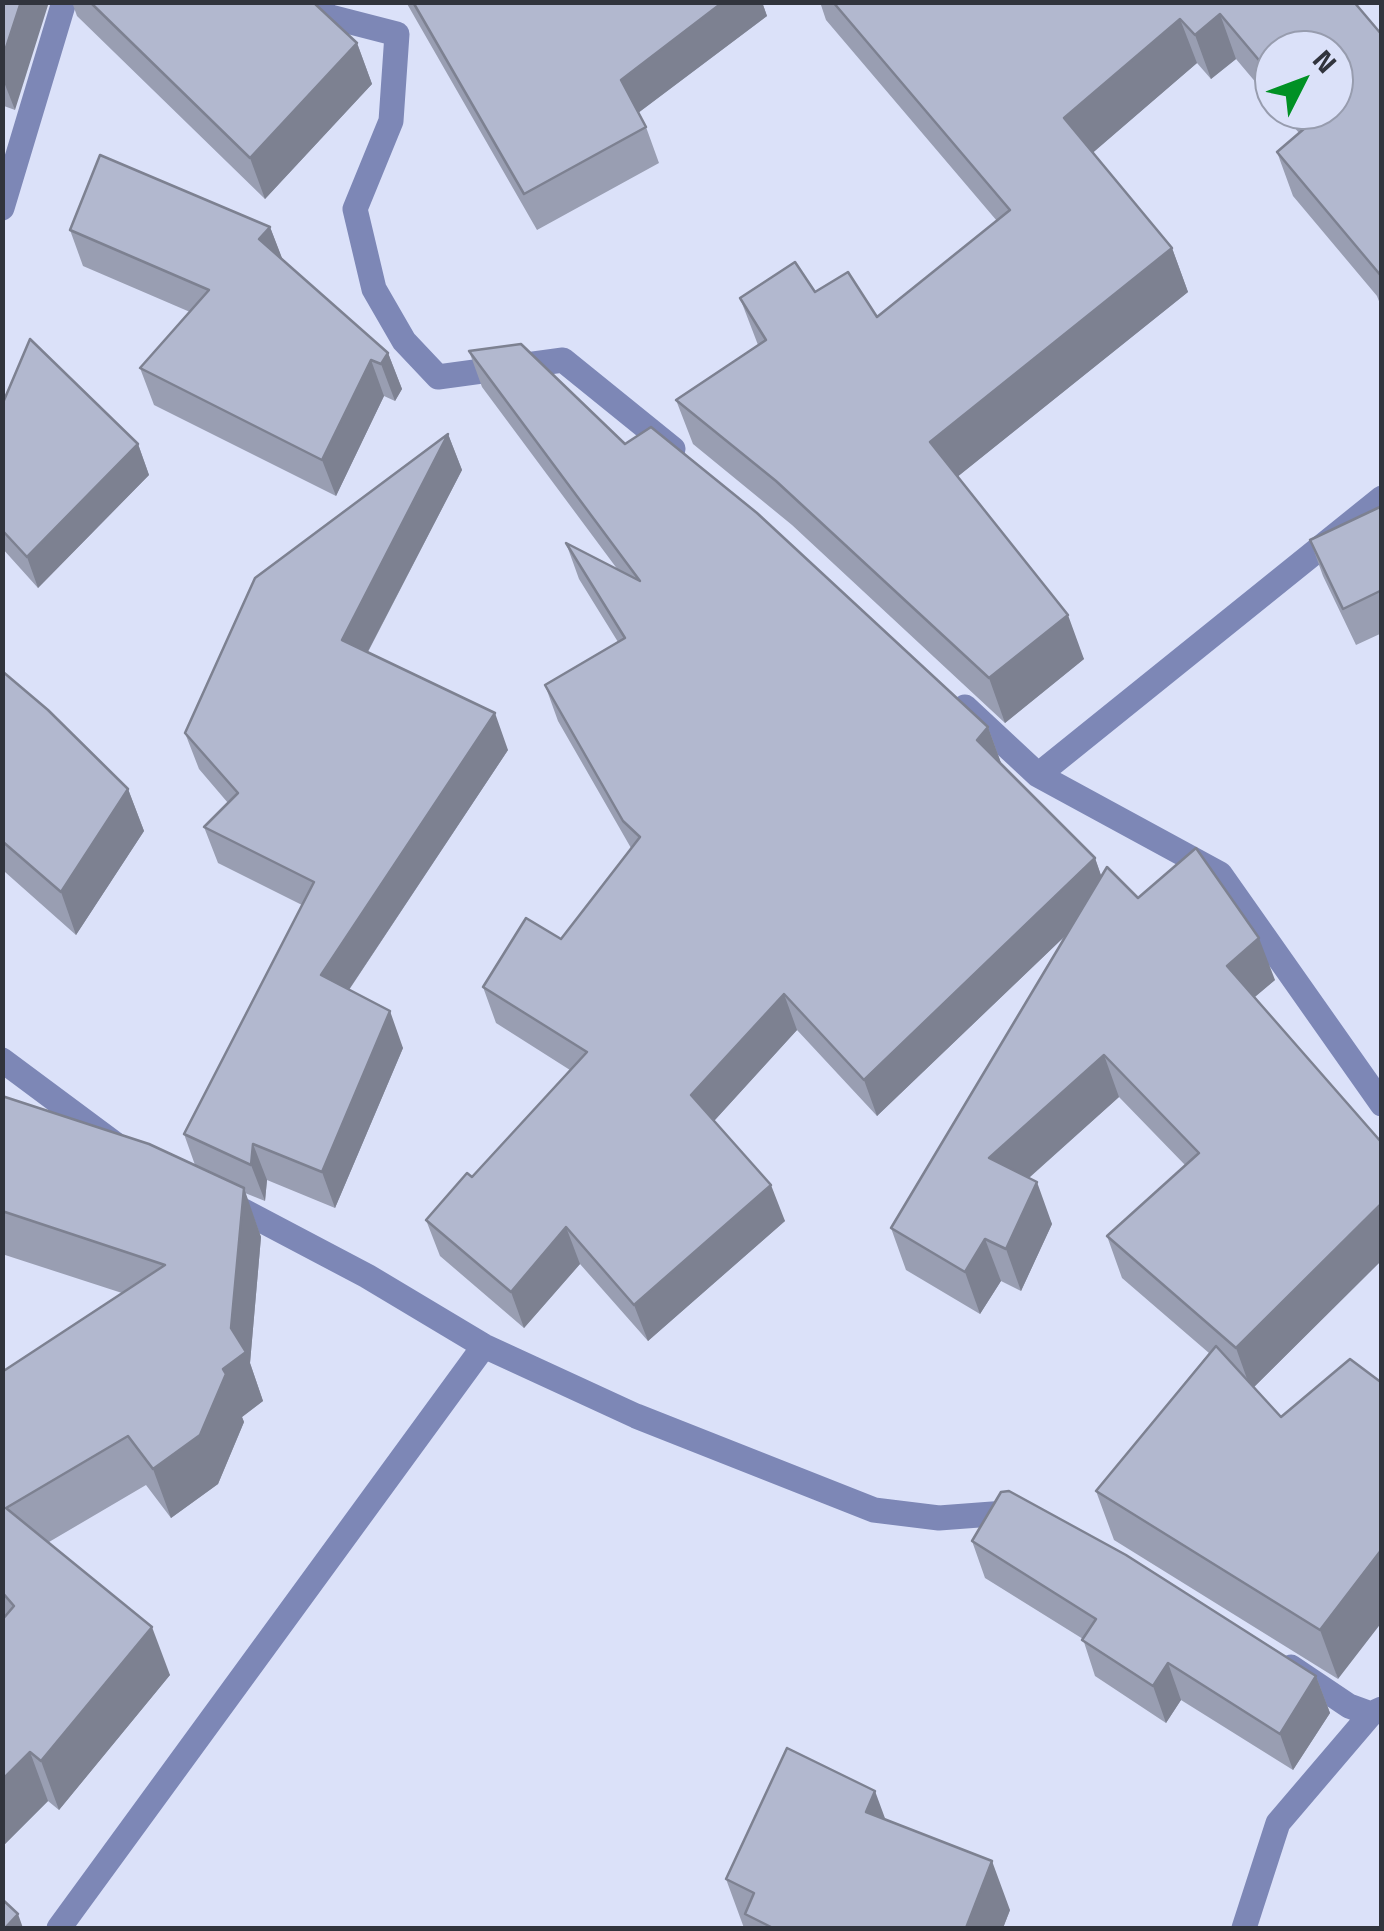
<!DOCTYPE html>
<style>
body{margin:0}
#map{position:relative;width:1384px;height:1931px;overflow:hidden;background:#dbe1f9;font-family:"Titillium Web",sans-serif}
canvas{display:block}
.frame{position:absolute;inset:0;border:5px solid #31343d;pointer-events:none}
.north{position:absolute;left:1254px;top:30px;width:100px;height:100px;box-sizing:border-box;background:#dbe1f9;border:2px solid #979cae;border-radius:50%;rotate:48deg;font-size:28px;font-weight:700;line-height:40px;text-align:center;color:#31343d}
.north::after{content:'';display:block;margin:auto;width:35px;height:45px;background:#009124;clip-path:polygon(50% 0,100% 100%,50% 72%,0 100%)}
</style>
<div id="map">
<canvas width="1384" height="1931"></canvas>
<div class="frame"></div>
<div class="north">N</div>
</div>
<script>
const ctx = document.querySelector('canvas').getContext('2d');
ctx.lineJoin = 'round';
function stroke(path, color, width, dash) { ctx.strokeStyle = color; ctx.lineWidth = width; ctx.lineCap = dash ? 'butt' : 'round'; ctx.setLineDash(dash || []); ctx.stroke(path); }
function fill(path, color) { ctx.fillStyle = color; ctx.fill(path, 'evenodd'); }
stroke(new Path2D(`
 M 319,2 L 327,16 L 397,34 L 391,121 L 355,209 L 374,289 L 404,341 L 438,377 L 563,360 L 673,449
 M 2,208 L 64,2
 M 965,707 L 1038,775 L 1220,874 L 1382,1104
 M 1038,775 L 1382,498
 M 2,1060 L 115,1144
 M 221,1199 L 367,1276 L 484,1346 L 636,1416 L 874,1510 L 939,1518 L 1019,1512
 M 1291,1667 L 1349,1706 L 1371,1714 L 1382,1709
 M 59,1928 L 484,1346
 M 1244,1928 L 1278,1823 L 1371,1714`), '#7d87b6', 25);
fill(new Path2D(`
 M 2,2 L 15,110 L 4,106 L 2,111 Z
 M 72,2 L 313,2 L 357,43 L 372,84 L 265,199 L 77,16 Z
 M 406,2 L 762,2 L 767,16 L 638,113 L 646,127 L 659,163 L 537,230 Z
 M 820,2 L 1355,2 L 1382,35 L 1382,309 L 1377,296 L 1293,196 L 1277,152 L 1299,133 L 1280,110 L 1334,110 L 1274,50 L 1274,104 L 1236,59 L 1211,79 L 1197,63 L 1093,152 L 1172,248 L 1188,292 L 958,476 L 1084,659 L 1005,723 L 792,525 L 693,444 L 676,400 L 758,345 L 740,298 L 815,292 L 877,317 L 997,221 L 826,20 Z
 M 270,227 L 282,259 L 388,353 L 402,389 L 395,401 L 384,396 L 336,496 L 154,405 L 140,368 L 190,312 L 83,266 L 70,230 Z
 M 469,351 L 625,444 L 988,727 L 1001,763 L 1095,858 L 1101,876 L 1275,980 L 1254,997 L 1382,1143 L 1382,1260 L 1254,1387 L 1338,1679 L 1114,1540 L 1096,1491 L 1209,1353 L 1122,1278 L 1107,1236 L 1185,1165 L 1119,1097 L 1029,1178 L 1052,1224 L 1021,1291 L 1001,1281 L 980,1314 L 906,1270 L 891,1228 L 1065,936 L 877,1116 L 797,1030 L 714,1121 L 785,1221 L 648,1341 L 580,1264 L 524,1328 L 440,1256 L 426,1220 L 472,1177 L 570,1070 L 496,1023 L 483,987 L 561,939 L 631,848 L 558,721 L 545,685 L 618,642 L 579,579 L 566,543 L 618,570 L 482,387 Z
 M 2,405 L 138,444 L 149,475 L 38,588 L 2,548 Z
 M 448,434 L 462,470 L 368,652 L 508,750 L 349,990 L 403,1048 L 335,1208 L 267,1180 L 265,1201 L 245,1193 L 261,1237 L 250,1363 L 263,1401 L 242,1417 L 244,1422 L 218,1484 L 171,1518 L 146,1485 L 49,1542 L 170,1675 L 59,1810 L 48,1801 L 2,1847 L 2,1372 L 122,1293 L 2,1254 L 2,1096 L 195,1165 L 184,1134 L 302,905 L 218,863 L 204,827 L 228,803 L 199,769 L 185,733 Z
 M 1382,506 L 1382,633 L 1356,645 L 1323,576 L 1310,540 Z
 M 2,671 L 128,789 L 144,831 L 76,935 L 5,872 L 2,874 Z
 M 972,1541 L 1316,1676 L 1330,1713 L 1293,1770 L 1181,1700 L 1166,1723 L 1095,1676 L 1083,1639 L 985,1578 Z
 M 886,1820 L 1010,1910 L 1003,1928 L 744,1928 L 726,1879 Z`), '#999eb2');
fill(new Path2D(`
 M 21,2 L 49,2 L 15,110 L 2,77 L 2,60 Z
 M 723,2 L 762,2 L 767,16 L 634,116 L 621,80 Z
 M 1220,14 L 1236,59 L 1211,79 L 1195,35 Z
 M 1180,19 L 1197,63 L 1081,163 L 1064,118 Z
 M 357,43 L 372,84 L 265,199 L 250,158 Z
 M 270,227 L 284,263 L 259,239 Z
 M 1172,248 L 1188,292 L 946,486 L 930,442 Z
 M 388,353 L 402,389 L 395,401 L 381,364 Z
 M 371,360 L 384,396 L 336,496 L 322,460 Z
 M 448,434 L 462,470 L 355,676 L 342,640 Z
 M 138,444 L 149,475 L 38,588 L 27,557 Z
 M 1068,615 L 1084,659 L 1005,723 L 989,678 Z
 M 495,713 L 508,750 L 334,1012 L 321,975 Z
 M 988,727 L 1001,763 L 977,740 Z
 M 128,789 L 144,831 L 76,935 L 61,892 Z
 M 1095,858 L 1108,895 L 877,1116 L 864,1080 Z
 M 1259,938 L 1275,980 L 1242,1008 L 1227,966 Z
 M 784,994 L 797,1030 L 704,1132 L 691,1095 Z
 M 390,1011 L 403,1048 L 335,1208 L 322,1172 Z
 M 1104,1055 L 1119,1097 L 1004,1200 L 989,1158 Z
 M 253,1144 L 267,1180 L 265,1201 L 251,1165 Z
 M 1037,1182 L 1052,1224 L 1021,1291 L 1006,1249 Z
 M 771,1185 L 785,1221 L 648,1341 L 634,1305 Z
 M 244,1188 L 261,1237 L 250,1363 L 263,1401 L 242,1417 L 244,1422 L 218,1484 L 171,1518 L 153,1469 L 231,1328 Z
 M 1382,1203 L 1382,1260 L 1251,1390 L 1236,1348 Z
 M 566,1227 L 580,1264 L 524,1328 L 511,1292 Z
 M 985,1239 L 1001,1281 L 980,1314 L 965,1272 Z
 M 1382,1549 L 1382,1622 L 1338,1679 L 1320,1630 Z
 M 152,1627 L 170,1675 L 59,1810 L 41,1761 Z
 M 1168,1663 L 1181,1700 L 1166,1723 L 1153,1686 Z
 M 1316,1676 L 1330,1713 L 1293,1770 L 1280,1734 Z
 M 30,1752 L 48,1801 L 2,1847 L 2,1780 Z
 M 875,1791 L 893,1840 L 866,1812 Z
 M 992,1861 L 1010,1910 L 1003,1928 L 966,1928 Z
 M 18,1914 L 23,1928 L 5,1928 Z`), '#7d8191');
const building = new Path2D(`
 M 2,2 L 21,2 L 2,60 Z
 M 90,2 L 313,2 L 357,43 L 250,158 Z
 M 413,2 L 723,2 L 621,80 L 646,127 L 524,194 Z
 M 833,2 L 1354,2 L 1382,35 L 1382,277 L 1277,152 L 1312,122 L 1301,110 L 1334,110 L 1334,50 L 1274,50 L 1274,78 L 1220,14 L 1195,35 L 1180,19 L 1064,118 L 1172,248 L 930,442 L 1068,615 L 989,678 L 776,481 L 676,400 L 766,340 L 740,298 L 795,262 L 815,292 L 848,272 L 877,317 L 1010,210 Z
 M 100,155 L 270,227 L 259,239 L 388,353 L 381,364 L 371,360 L 322,460 L 140,368 L 209,290 L 70,230 Z
 M 30,339 L 138,444 L 27,557 L 2,530 L 2,405 Z
 M 521,344 L 625,444 L 651,427 L 757,513 L 988,727 L 977,740 L 1095,858 L 864,1080 L 784,994 L 691,1095 L 771,1185 L 634,1305 L 566,1227 L 511,1292 L 426,1220 L 467,1173 L 472,1177 L 587,1052 L 483,987 L 526,918 L 561,939 L 640,837 L 623,821 L 545,685 L 625,638 L 566,543 L 640,581 L 469,351 Z
 M 448,434 L 342,640 L 495,713 L 321,975 L 390,1011 L 322,1172 L 253,1144 L 251,1165 L 184,1134 L 314,882 L 204,827 L 238,793 L 185,733 L 255,578 Z
 M 1382,506 L 1382,590 L 1343,609 L 1310,540 Z
 M 2,671 L 48,710 L 128,789 L 61,892 L 2,841 Z
 M 1196,848 L 1259,938 L 1227,966 L 1382,1143 L 1382,1203 L 1236,1348 L 1107,1236 L 1199,1153 L 1104,1055 L 989,1158 L 1037,1182 L 1006,1249 L 985,1239 L 965,1272 L 891,1228 L 1107,867 L 1138,898 Z
 M 2,1096 L 149,1144 L 244,1188 L 231,1328 L 246,1352 L 223,1369 L 226,1374 L 200,1435 L 153,1469 L 128,1436 L 6,1508 L 152,1627 L 41,1761 L 30,1752 L 2,1780 L 2,1620 L 14,1606 L 2,1592 L 2,1372 L 165,1265 L 2,1211 Z
 M 1216,1346 L 1281,1417 L 1350,1359 L 1382,1383 L 1382,1549 L 1320,1630 L 1096,1491 Z
 M 1009,1491 L 1126,1555 L 1316,1676 L 1280,1734 L 1168,1663 L 1153,1686 L 1082,1640 L 1096,1619 L 972,1541 L 1001,1492 Z
 M 787,1748 L 875,1791 L 866,1812 L 992,1861 L 966,1928 L 770,1928 L 771,1927 L 745,1914 L 754,1893 L 726,1879 Z
 M 2,1899 L 18,1914 L 5,1928 L 2,1928 Z`);
fill(building, '#b2b8cf');
stroke(building, '#7d8191', 2.5);
</script>
